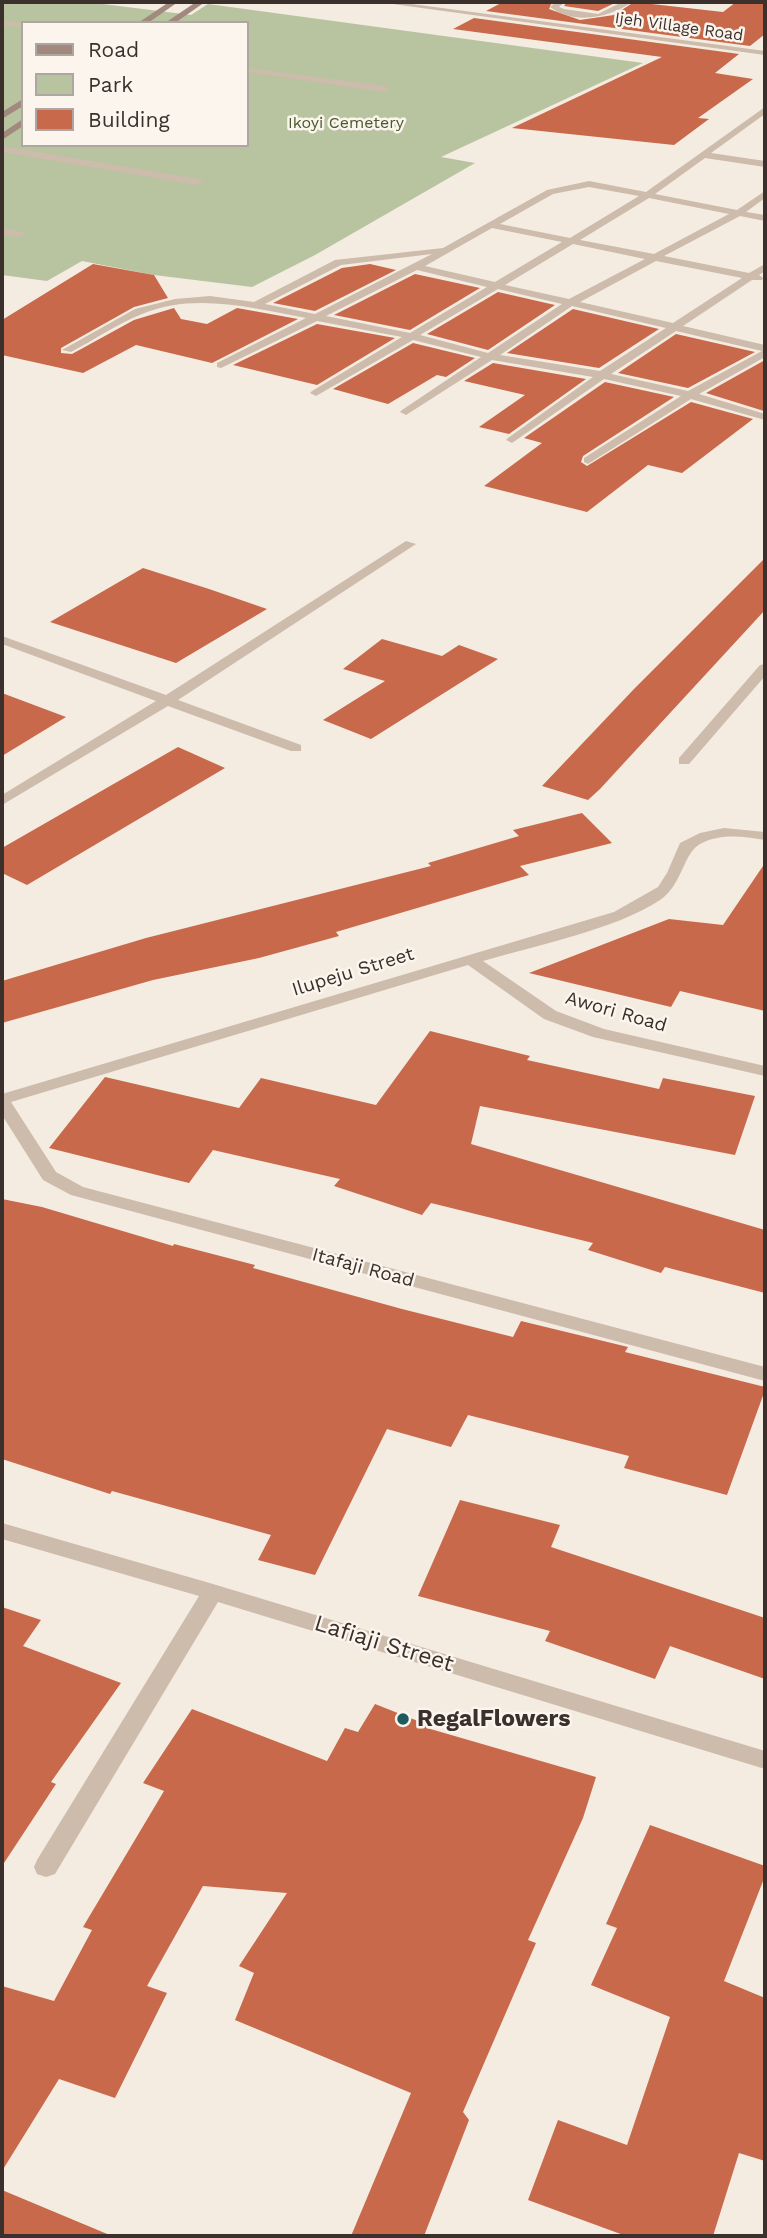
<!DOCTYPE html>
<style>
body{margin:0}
#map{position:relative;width:767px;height:2238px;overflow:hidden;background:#f4ebe1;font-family:"Work Sans",sans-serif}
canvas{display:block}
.frame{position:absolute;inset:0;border:4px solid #3b302b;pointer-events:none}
.legend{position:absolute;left:21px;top:21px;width:228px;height:126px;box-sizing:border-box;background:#fbf5ee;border:2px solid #aea6a0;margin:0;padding:9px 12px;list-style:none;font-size:21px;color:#3b302b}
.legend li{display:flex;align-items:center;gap:14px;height:35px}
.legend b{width:35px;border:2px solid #aea6a0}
</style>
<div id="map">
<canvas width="767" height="2238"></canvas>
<div class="frame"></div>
<ul class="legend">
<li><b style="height:9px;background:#a18a7d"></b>Road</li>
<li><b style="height:19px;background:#b8c4a0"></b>Park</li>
<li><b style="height:19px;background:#c8694b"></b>Building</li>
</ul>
</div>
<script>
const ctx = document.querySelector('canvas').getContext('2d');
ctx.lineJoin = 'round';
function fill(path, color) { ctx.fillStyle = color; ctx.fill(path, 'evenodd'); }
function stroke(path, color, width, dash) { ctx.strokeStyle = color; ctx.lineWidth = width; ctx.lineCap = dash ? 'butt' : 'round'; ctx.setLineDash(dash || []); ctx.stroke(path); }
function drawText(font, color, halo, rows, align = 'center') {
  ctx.font = font + ' "Work Sans",sans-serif'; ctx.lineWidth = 5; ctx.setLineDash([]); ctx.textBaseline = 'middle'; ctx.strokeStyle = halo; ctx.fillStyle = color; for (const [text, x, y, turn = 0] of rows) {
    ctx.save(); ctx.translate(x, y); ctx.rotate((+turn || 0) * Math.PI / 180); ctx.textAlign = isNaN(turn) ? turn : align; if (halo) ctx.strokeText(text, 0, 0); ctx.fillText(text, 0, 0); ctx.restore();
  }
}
fill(new Path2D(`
 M 2,2 L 87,2 L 191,15 L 208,4 L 643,63 L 441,157 L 475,163 L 315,255 L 252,287 L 154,275 L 82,261 L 47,281 L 2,275 ZM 23,23 L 247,23 L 247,145 L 23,145 Z`), '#b8c4a0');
fill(new Path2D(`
 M 503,2 L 552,2 L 549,9 L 580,20 L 614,15 L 634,2 L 723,12 L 736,2 L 765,4 L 765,34 L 750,46 L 486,11 Z
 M 567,2 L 617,2 L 598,11 L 564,6 Z
 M 474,18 L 739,54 L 715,73 L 753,79 L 698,118 L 709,119 L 674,145 L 512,128 L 662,57 L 453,29 Z
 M 93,264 L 154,275 L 168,298 L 134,307 L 61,348 L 61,353 L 72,354 L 134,320 L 174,308 L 181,319 L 207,324 L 237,308 L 298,319 L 212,363 L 136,345 L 83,373 L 2,355 L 2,320 Z
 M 370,264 L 396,270 L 315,311 L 273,303 L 342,268 Z
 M 415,274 L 480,288 L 410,330 L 334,315 Z
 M 498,292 L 555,305 L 488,350 L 427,334 Z
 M 573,309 L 659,329 L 599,368 L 507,353 Z
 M 317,324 L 395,338 L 317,385 L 233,365 Z
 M 676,334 L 755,352 L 688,388 L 618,373 Z
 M 413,343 L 475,358 L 446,377 L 437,375 L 388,404 L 333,389 Z
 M 765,360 L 764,411 L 706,393 Z
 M 493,363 L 586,379 L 509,434 L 479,427 L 525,395 L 464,381 Z
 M 605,382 L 674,397 L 583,456 L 581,462 L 587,466 L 691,402 L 753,419 L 682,473 L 648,465 L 587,512 L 484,486 L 542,443 L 524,438 Z
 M 765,558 L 765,610 L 600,789 L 588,800 L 542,786 L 634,689 Z
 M 143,568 L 209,589 L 267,609 L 176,663 L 50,622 Z
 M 382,639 L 442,656 L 459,645 L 498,659 L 371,739 L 323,720 L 385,681 L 343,669 Z
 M 2,693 L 66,717 L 2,756 Z
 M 178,747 L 225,768 L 27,885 L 2,873 L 2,848 Z
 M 582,813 L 612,843 L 520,866 L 529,875 L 336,932 L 339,936 L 259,958 L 153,980 L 2,1023 L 2,981 L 146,938 L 431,866 L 428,863 L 519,836 L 513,830 Z
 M 765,863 L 765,1011 L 680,991 L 671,1007 L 529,973 L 669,919 L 723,925 Z
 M 430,1031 L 530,1056 L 527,1060 L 659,1089 L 663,1078 L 755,1096 L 735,1155 L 480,1106 L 471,1144 L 765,1230 L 765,1293 L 665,1267 L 661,1273 L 588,1250 L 593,1243 L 431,1203 L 422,1215 L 334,1186 L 340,1179 L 213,1150 L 189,1183 L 49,1148 L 105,1077 L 239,1108 L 261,1078 L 376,1105 Z
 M 2,1199 L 42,1207 L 173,1246 L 174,1244 L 255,1265 L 253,1268 L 402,1309 L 513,1337 L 521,1321 L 628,1347 L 625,1352 L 765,1387 L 765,1390 L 727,1495 L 624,1468 L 629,1456 L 468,1415 L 451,1447 L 387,1429 L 315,1575 L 258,1560 L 271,1535 L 112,1491 L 110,1494 L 2,1459 Z
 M 460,1500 L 560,1525 L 551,1547 L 765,1618 L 765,1679 L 670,1646 L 655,1679 L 545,1641 L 550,1631 L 418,1596 Z
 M 2,1607 L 41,1620 L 23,1646 L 121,1683 L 51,1782 L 56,1784 L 2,1866 Z
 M 375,1704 L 428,1725 L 427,1728 L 596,1777 L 583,1818 L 528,1940 L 536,1943 L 463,2112 L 469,2120 L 424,2236 L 351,2236 L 411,2093 L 235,2020 L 254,1973 L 239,1966 L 287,1893 L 203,1886 L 147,1986 L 167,1993 L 115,2098 L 59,2079 L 2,2171 L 2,1986 L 54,2001 L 92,1930 L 83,1927 L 164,1791 L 143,1783 L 192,1709 L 327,1761 L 345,1728 L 358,1732 Z
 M 650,1825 L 765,1866 L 765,1876 L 724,1981 L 765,1998 L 765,2161 L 739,2153 L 713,2236 L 626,2236 L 528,2200 L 558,2120 L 627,2145 L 670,2017 L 591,1985 L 617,1928 L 606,1924 Z
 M 2,2190 L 112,2236 L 2,2236 Z`), '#c8694b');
fill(new Path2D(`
 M 2,21 L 23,23 L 23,27 L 2,25 Z
 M 247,68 L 385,86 L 389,89 L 385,92 L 247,72 Z
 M 765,107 L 765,114 L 711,153 L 765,161 L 765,167 L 705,158 L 655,194 L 737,210 L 765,191 L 765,198 L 746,212 L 765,215 L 765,221 L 740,216 L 664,256 L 749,273 L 765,264 L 765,271 L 759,275 L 763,278 L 762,280 L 752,280 L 683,326 L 765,345 L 765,357 L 699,394 L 765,414 L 765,420 L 691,399 L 588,464 L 584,462 L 584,458 L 681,396 L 604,379 L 512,443 L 506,440 L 508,438 L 593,377 L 492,360 L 406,415 L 400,412 L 402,410 L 481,357 L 413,340 L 316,396 L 310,393 L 312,391 L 402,337 L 317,321 L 221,368 L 217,367 L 217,363 L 306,318 C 253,308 194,292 142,314 C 117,324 94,340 71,352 L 62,350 L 135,309 L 175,299 L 210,296 L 254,302 L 335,260 L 443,248 L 547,190 L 589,181 L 646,192 ZM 589,187 L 639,196 L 570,238 L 500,224 L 553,194 ZM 649,198 L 729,214 L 654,254 L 580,240 ZM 492,228 L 562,242 L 495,282 L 425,266 ZM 573,244 L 645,259 L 569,299 L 505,285 ZM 432,254 L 315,314 L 265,304 L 341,265 ZM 656,261 L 742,278 L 673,323 L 580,302 ZM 417,270 L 487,287 L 410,333 L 326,316 ZM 498,289 L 562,304 L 488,353 L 420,335 ZM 572,306 L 666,328 L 600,371 L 500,355 ZM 676,331 L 762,351 L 688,391 L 611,374 Z
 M 2,146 L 198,179 L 203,182 L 198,185 L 2,152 Z
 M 2,228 L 22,232 L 24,234 L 19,237 L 2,234 Z`), '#cdbbac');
fill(new Path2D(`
 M 378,2 L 397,2 L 765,51 L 765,55 Z
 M 556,2 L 565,2 L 559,7 L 564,9 L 598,14 L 622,2 L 632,2 C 609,18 574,25 550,7 Z
 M 406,541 L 416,544 L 178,700 L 301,745 L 301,751 L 291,751 L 168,706 L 2,805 L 2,795 L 156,701 L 2,644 L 2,636 L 166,695 Z
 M 765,664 L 765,676 L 689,764 L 679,764 L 679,758 L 760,665 Z
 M 724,828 L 765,832 L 765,840 C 744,837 723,833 702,843 C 683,851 683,885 660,900 C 617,929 534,946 483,961 L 556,1011 L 604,1029 L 765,1066 L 765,1076 L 593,1037 L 544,1019 L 468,965 L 11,1102 L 56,1172 L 83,1187 L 765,1367 L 765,1381 L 71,1195 L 43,1180 L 2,1115 L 2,1094 L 614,912 L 658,887 L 667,873 L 680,843 L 700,833 Z
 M 2,1523 L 213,1584 L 765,1751 L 765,1769 L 218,1602 L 55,1874 L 46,1877 L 37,1874 L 34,1867 L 37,1860 L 199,1596 L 2,1539 Z`), '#cdbbac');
fill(new Path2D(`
 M 169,2 L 178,2 L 148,23 L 138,23 Z
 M 196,2 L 205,2 L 175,23 L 165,23 Z
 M 23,99 L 23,106 L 2,119 L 2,112 Z
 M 23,119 L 23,126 L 2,140 L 2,133 Z`), '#a18a7d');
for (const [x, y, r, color] of [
 [403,1719,7,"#1f5a5e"]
]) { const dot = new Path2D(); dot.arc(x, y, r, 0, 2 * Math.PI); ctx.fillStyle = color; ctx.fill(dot); stroke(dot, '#fbf5ee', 2.5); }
drawText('16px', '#3b302b', '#fbf5ee', [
 ["Ijeh Village Road",679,27,8]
]);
drawText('16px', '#4a5a2e', '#fbf5ee', [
 ["Ikoyi Cemetery",346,123]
]);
drawText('19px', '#3b302b', '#fbf5ee', [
 ["Ilupeju Street",353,972,-17],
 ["Awori Road",616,1012,16],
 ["Itafaji Road",363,1268,15]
]);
drawText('23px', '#3b302b', '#fbf5ee', [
 ["Lafiaji Street",384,1644,17]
]);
drawText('bold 23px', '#3b302b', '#fbf5ee', [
 ["RegalFlowers",417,1719]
], 'left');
</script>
